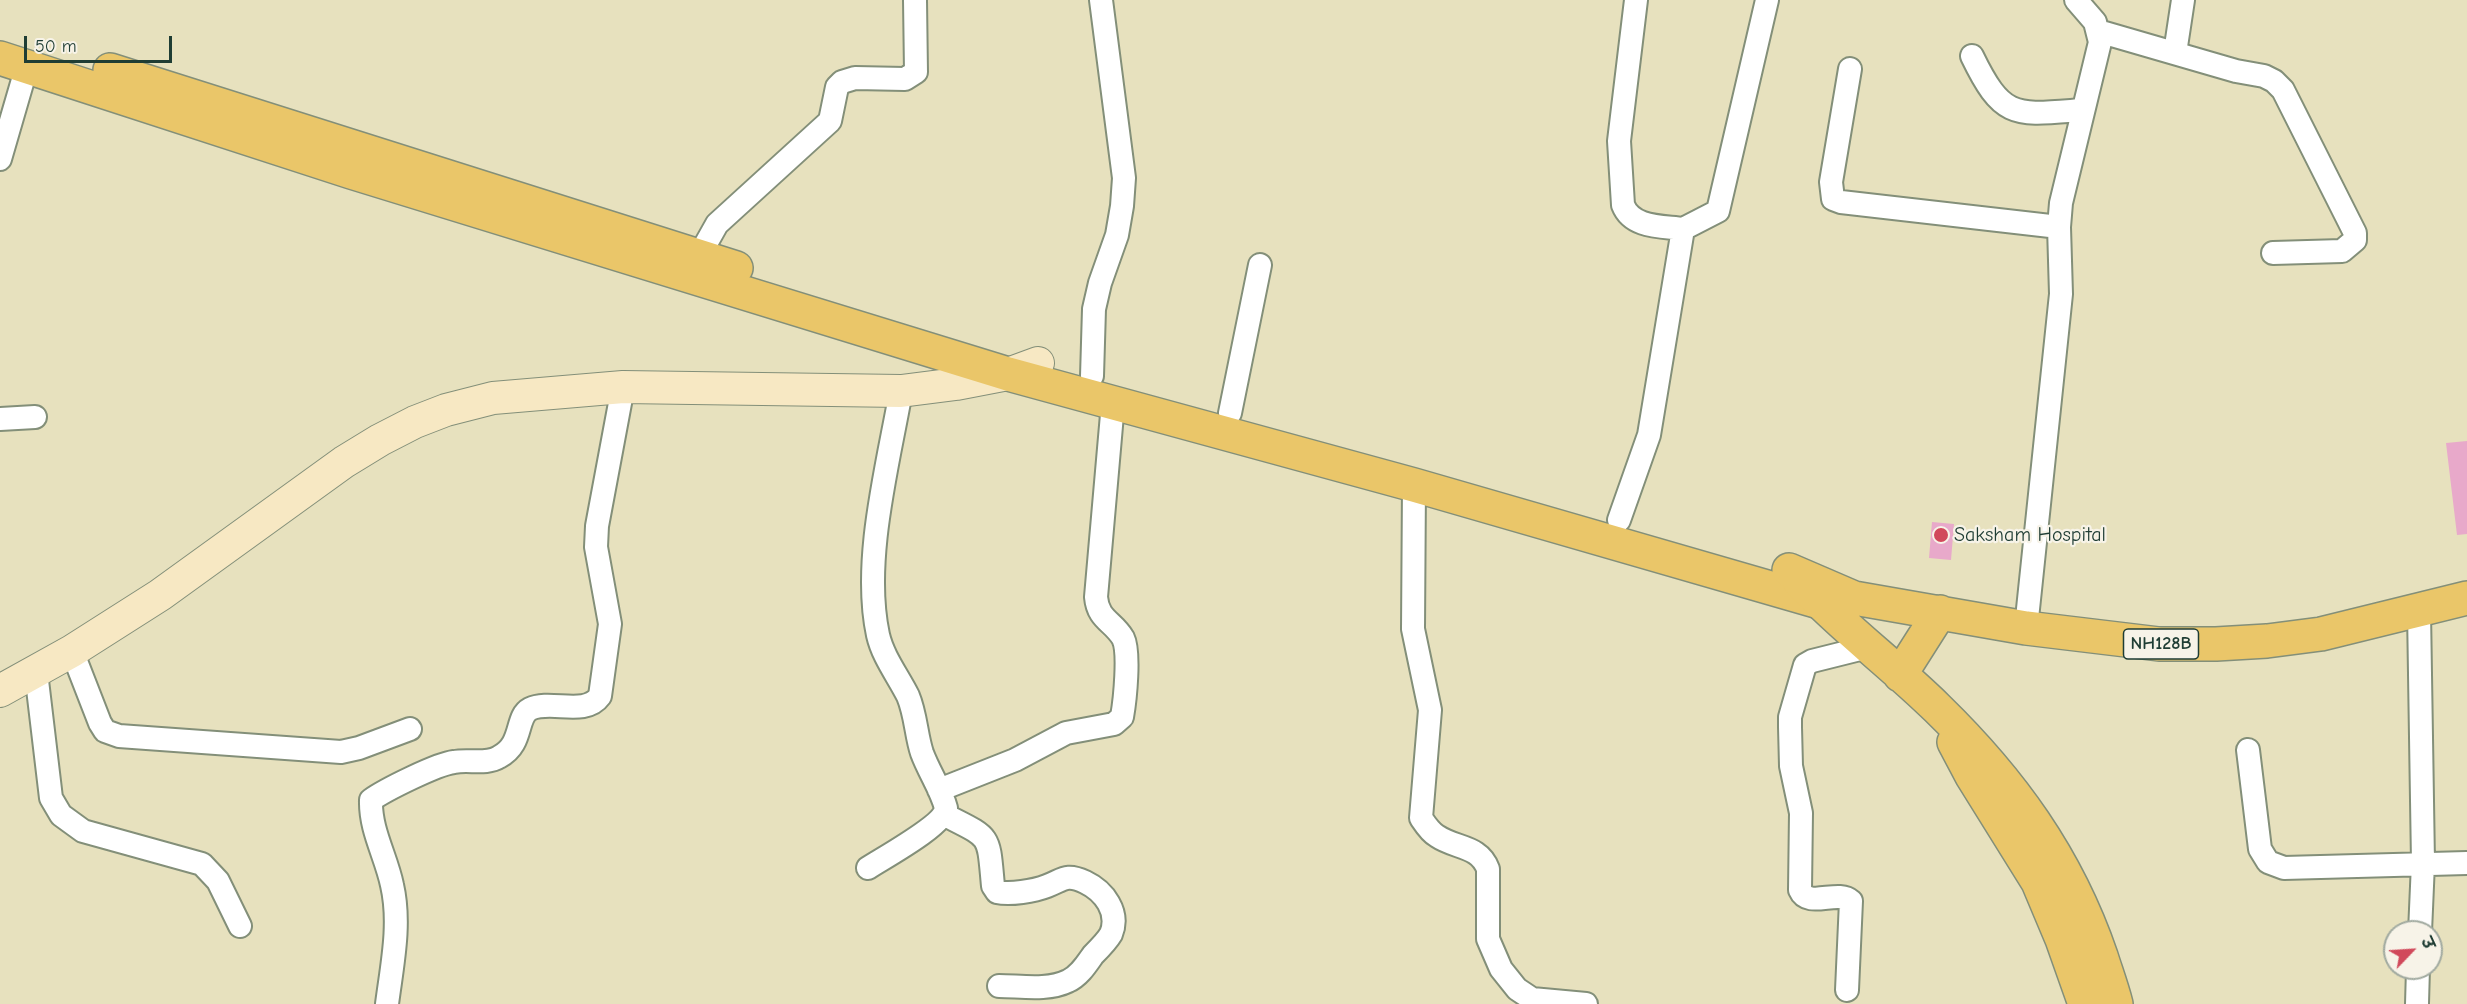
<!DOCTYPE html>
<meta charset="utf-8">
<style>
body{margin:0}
#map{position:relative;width:2467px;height:1004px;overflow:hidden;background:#e7e1be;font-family:"Comic Neue","Playpen Sans Deva",sans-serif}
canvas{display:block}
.north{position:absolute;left:2383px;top:920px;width:60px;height:60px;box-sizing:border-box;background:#f7f3e8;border:2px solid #a1aaa0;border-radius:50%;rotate:65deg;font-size:16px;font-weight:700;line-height:24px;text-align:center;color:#1f3d34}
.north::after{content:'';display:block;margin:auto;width:21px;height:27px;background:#d1495b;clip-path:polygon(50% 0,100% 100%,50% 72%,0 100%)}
.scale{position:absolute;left:24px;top:36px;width:148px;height:27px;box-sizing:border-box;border:3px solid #1f3d34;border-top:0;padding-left:8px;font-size:18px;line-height:21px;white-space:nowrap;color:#1f3d34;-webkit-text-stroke:4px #f7f3e8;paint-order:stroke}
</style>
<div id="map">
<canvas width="2467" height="1004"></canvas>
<div class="north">उ</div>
<div class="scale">50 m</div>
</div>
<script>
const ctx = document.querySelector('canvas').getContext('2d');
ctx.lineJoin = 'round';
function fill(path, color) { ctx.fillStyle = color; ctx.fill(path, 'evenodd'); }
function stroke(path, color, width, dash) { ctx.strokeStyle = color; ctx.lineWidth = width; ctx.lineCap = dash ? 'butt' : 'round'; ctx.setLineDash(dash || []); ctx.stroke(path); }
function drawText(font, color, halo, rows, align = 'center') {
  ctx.font = font + ' "Comic Neue",sans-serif'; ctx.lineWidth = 4.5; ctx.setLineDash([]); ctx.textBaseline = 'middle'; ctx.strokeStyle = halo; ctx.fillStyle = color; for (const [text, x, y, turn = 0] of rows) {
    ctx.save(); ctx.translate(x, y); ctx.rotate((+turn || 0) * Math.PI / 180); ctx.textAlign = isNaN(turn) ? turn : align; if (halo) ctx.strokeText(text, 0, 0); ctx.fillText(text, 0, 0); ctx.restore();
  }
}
fill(new Path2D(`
 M 2467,441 L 2467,534 L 2457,535 L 2446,443 Z
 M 1932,522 L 1954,524 L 1951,560 L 1929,558 Z`), '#e8a9ca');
const minor = new Path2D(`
 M 1636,0 L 1619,141 L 1623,205 C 1632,228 1661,226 1683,229
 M 2098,31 L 2236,71 L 2264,76 L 2274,81 L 2283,90 L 2355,233 L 2355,240 L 2342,251 L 2273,253
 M 2175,53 L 2183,0
 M 1972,56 C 2003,120 2015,115 2082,110
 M 1850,69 L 1831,182 L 1833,199 L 1841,202 L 2059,227
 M 0,159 L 27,66
 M 695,270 L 699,256 L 717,224 L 830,121 L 837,87 L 842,82 L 855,78 L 905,79 L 916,72 L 915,0
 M 1092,376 L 1094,309 L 1100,283 L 1117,235 L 1122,206 L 1124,178 L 1101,0
 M 1230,413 L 1260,265
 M 0,419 L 35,417
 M 1414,485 L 1413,629 L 1430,710 L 1421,818 C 1425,824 1430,832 1437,836 C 1456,849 1479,845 1488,869 L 1488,939 L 1501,969 L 1517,989 L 1532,999 L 1586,1004
 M 1619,520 L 1649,435 L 1683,229 L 1718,211 L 1767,0
 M 2419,611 L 2423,863 L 2420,932
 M 2026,628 L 2061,294 L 2059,227 L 2061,203 L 2100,42 L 2095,22 L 2076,0
 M 72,651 L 100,723 L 105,731 L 119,736 L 341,752 L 359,748 L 410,729
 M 36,672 L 51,798 L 61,815 L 83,831 L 202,864 L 218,881 L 240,926
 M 2248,750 L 2260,849 L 2268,862 L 2284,868 L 2467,863
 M 939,790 L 1015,760 L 1066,733 L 1114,724 L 1122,717 C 1125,700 1130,652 1123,638 C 1113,621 1098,620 1096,597 L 1113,403
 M 945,815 C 992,839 988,833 993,886 L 997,892 C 1010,895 1034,891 1047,886 C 1063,880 1066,873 1085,882 C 1104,891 1120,912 1111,934 C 1107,941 1099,949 1093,955 C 1086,965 1079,976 1068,981 C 1048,991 1020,986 999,986
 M 868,868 C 885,857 944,825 946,808 C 941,789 929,772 922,753 C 916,735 916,715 908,696 C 898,676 883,657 878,635 C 862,561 888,465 901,391
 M 1847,990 L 1851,901 C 1838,889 1808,909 1800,890 L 1801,813 L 1791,766 L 1790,727 L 1790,717 L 1805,665 L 1812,661 L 1868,647
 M 387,1004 C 392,965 401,924 392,885 C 386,856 370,830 371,800 C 385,790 437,764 454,762 C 469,759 486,765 499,757 C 524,744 515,717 530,709 C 551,699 585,717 600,696 L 610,624 L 596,547 L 597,526 L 623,387
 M 2417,1004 L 2418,968`);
const secondary = new Path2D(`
 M 0,691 L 72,651 L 160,595 L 344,462 L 380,440 L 415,422 L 446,410 L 493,398 L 623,387 L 901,391 L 956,384 L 1008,374 L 1038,363`);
const primary = new Path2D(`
 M 0,58 L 351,172 L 1008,374 L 1414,485 L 1819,602 L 1831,600
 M 110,70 L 736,268`);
const trunk = new Path2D(`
 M 1789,570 L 1854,598 L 2026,628 L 2159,644 L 2216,644 L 2267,641 L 2321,634 L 2467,598
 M 1799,581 C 1842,627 1892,664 1937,708 C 2011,780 2067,857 2101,956 C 2106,972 2112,988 2116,1004
 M 1900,675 L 1940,612
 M 1954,742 L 1972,776 L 2038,882 L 2062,939 L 2085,1004`);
stroke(minor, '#838f79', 26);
stroke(secondary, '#838f79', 34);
stroke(primary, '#838f79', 36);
stroke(trunk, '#838f79', 36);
stroke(minor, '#fff', 22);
stroke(secondary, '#f7e8c3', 32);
stroke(primary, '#eac669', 33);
stroke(trunk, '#eac669', 33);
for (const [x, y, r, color] of [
 [1941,535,8,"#d1495b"]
]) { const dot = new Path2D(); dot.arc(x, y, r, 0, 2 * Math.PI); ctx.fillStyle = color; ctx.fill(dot); stroke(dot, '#f7f3e8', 2); }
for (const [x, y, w] of [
 [2161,644,75]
]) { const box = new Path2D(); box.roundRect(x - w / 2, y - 15, w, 30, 4.5); ctx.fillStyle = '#f7f3e8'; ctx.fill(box); stroke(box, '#1f3d34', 1.5); }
drawText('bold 18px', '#1f3d34', null, [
 ["NH128B",2161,644]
]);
drawText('20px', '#1f3d34', '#f7f3e8', [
 ["Saksham Hospital",1954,535]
], 'left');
</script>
